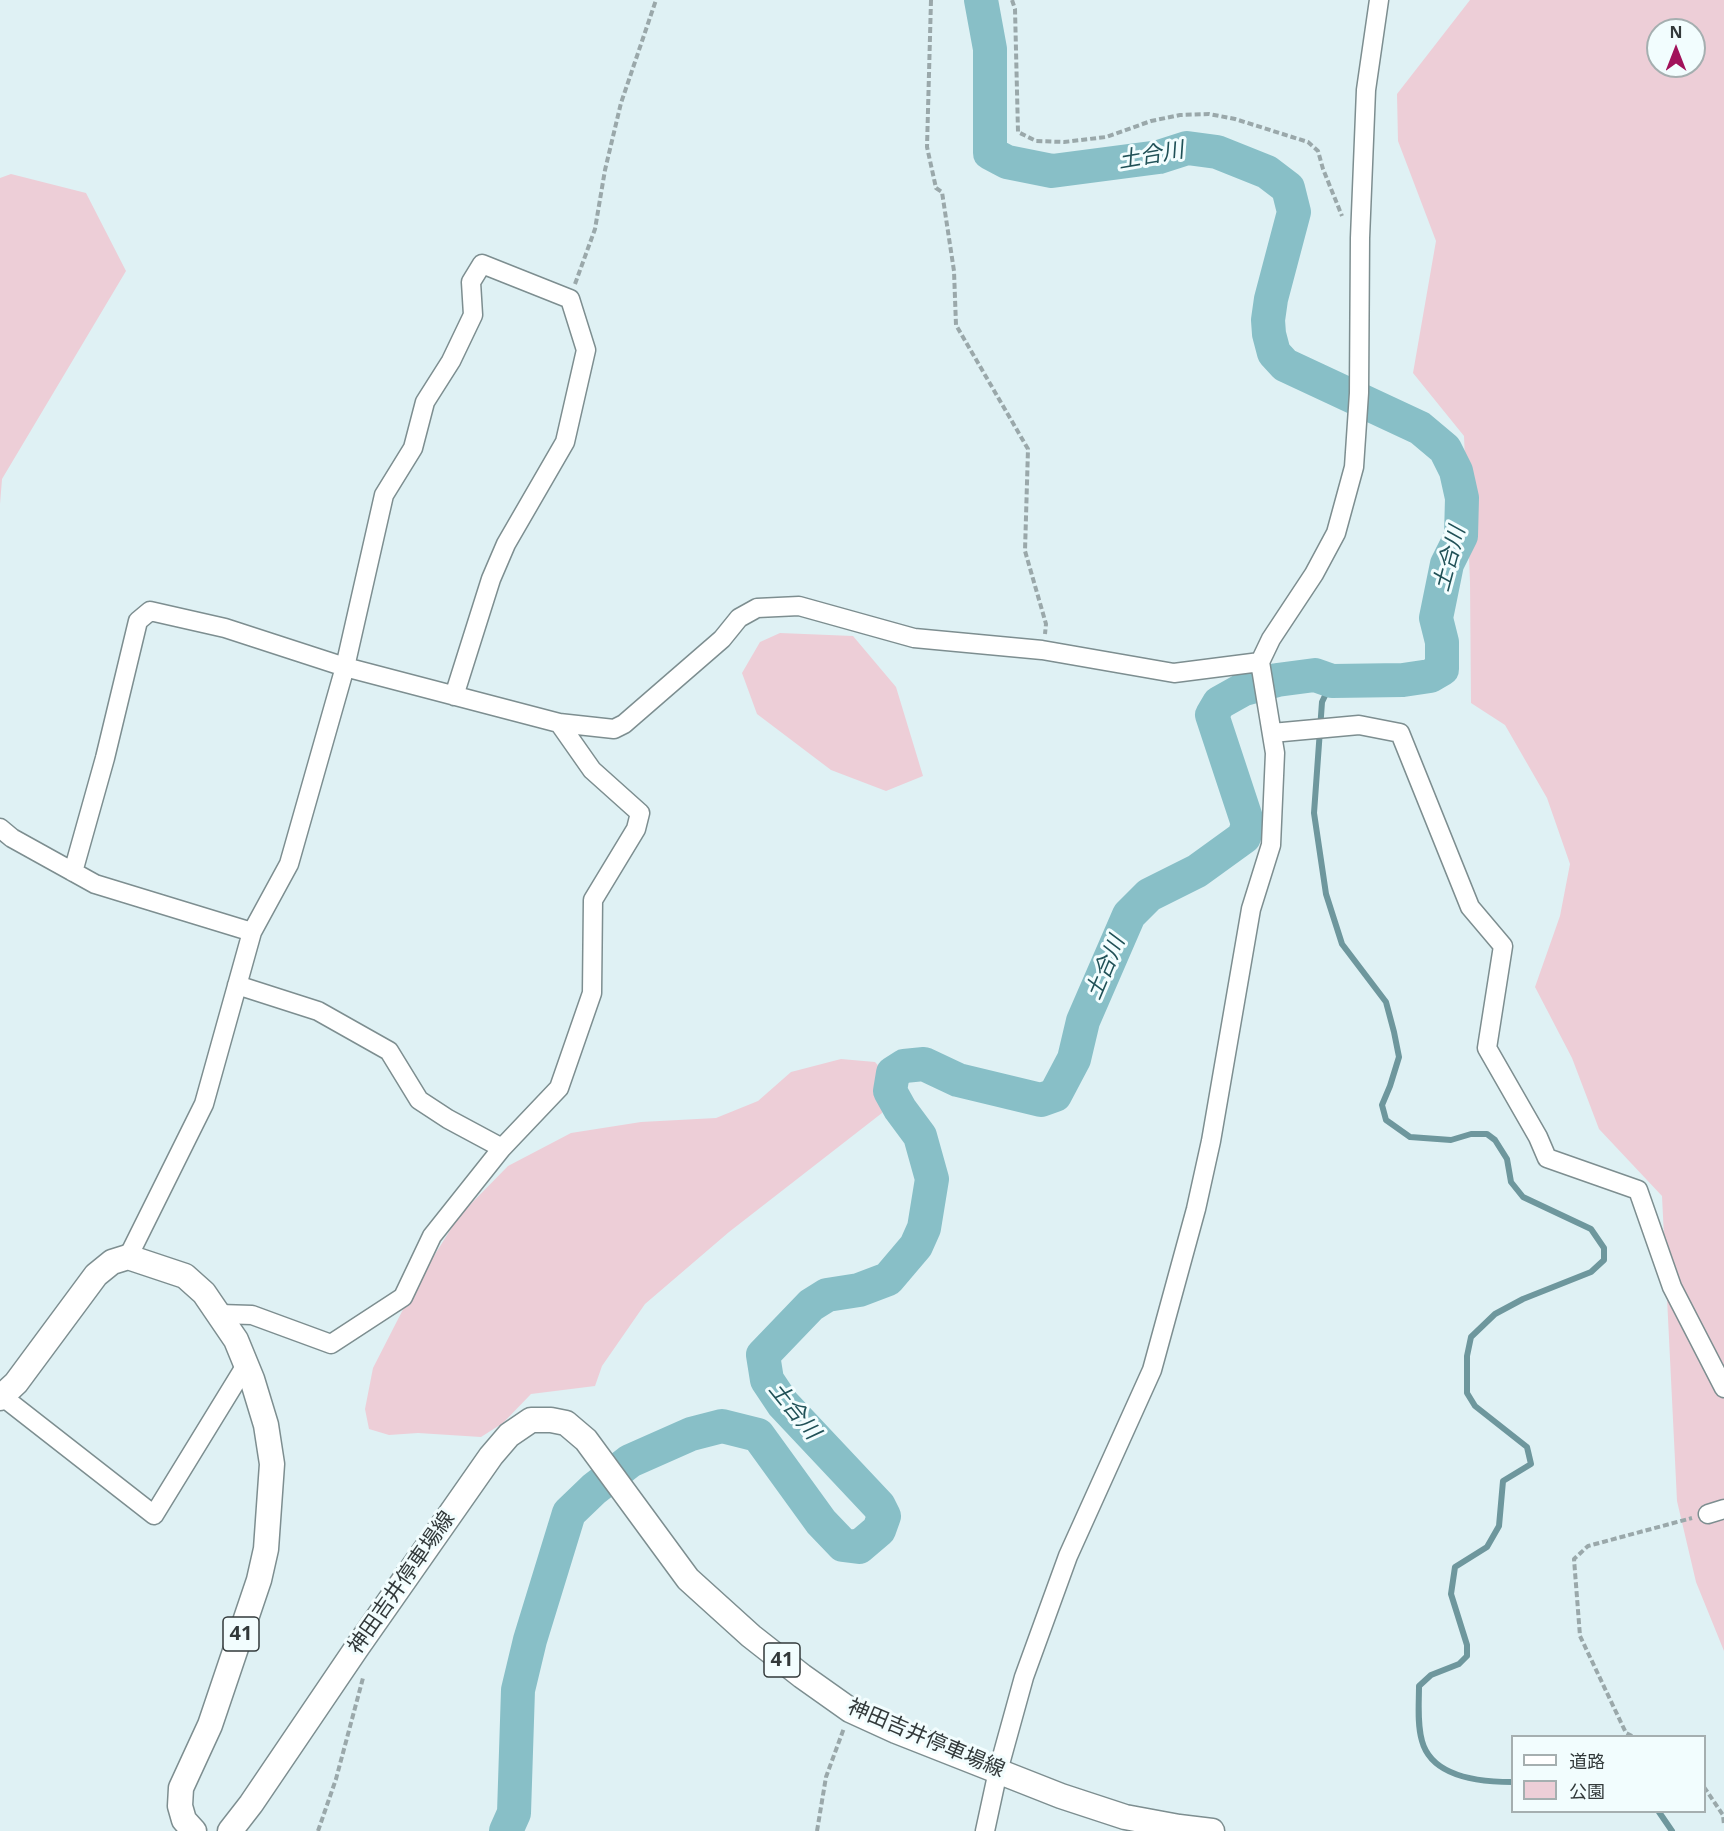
<!DOCTYPE html>
<meta charset="utf-8">
<style>
body{margin:0}
#map{position:relative;width:1724px;height:1831px;overflow:hidden;background:#dff1f4;font-family:"Open Sans","Noto Sans JP",sans-serif}
canvas{display:block}
.legend{position:absolute;left:1511px;top:1735px;width:195px;height:78px;box-sizing:border-box;background:#f2fdfe;border:2px solid #a5afb0;margin:0;padding:8px 10px;list-style:none;font-size:18px;color:#32393a}
.legend li{display:flex;align-items:center;gap:12px;height:30px}
.legend b{width:30px;border:2px solid #a5afb0}
.north{position:absolute;left:1646px;top:18px;width:60px;height:60px;box-sizing:border-box;background:#f2fdfe;border:2px solid #a5afb0;border-radius:50%;rotate:0deg;font-size:16px;font-weight:700;line-height:24px;text-align:center;color:#32393a}
.north::after{content:'';display:block;margin:auto;width:21px;height:27px;background:#a1125a;clip-path:polygon(50% 0,100% 100%,50% 72%,0 100%)}
</style>
<div id="map">
<canvas width="1724" height="1831"></canvas>
<ul class="legend">
<li><b style="height:8px;background:#fff"></b>道路</li>
<li><b style="height:16px;background:#edced7"></b>公園</li>
</ul>
<div class="north">N</div>
</div>
<script>
const ctx = document.querySelector('canvas').getContext('2d');
ctx.lineJoin = 'round';
function fill(path, color) { ctx.fillStyle = color; ctx.fill(path, 'evenodd'); }
function stroke(path, color, width, dash) { ctx.strokeStyle = color; ctx.lineWidth = width; ctx.lineCap = dash ? 'butt' : 'round'; ctx.setLineDash(dash || []); ctx.stroke(path); }
function drawText(font, color, halo, rows, align = 'center') {
  ctx.font = font + ' "Open Sans","Noto Sans JP",sans-serif'; ctx.lineWidth = 6; ctx.setLineDash([]); ctx.textBaseline = 'middle'; ctx.strokeStyle = halo; ctx.fillStyle = color; for (const [text, x, y, turn = 0] of rows) {
    ctx.save(); ctx.translate(x, y); ctx.rotate((+turn || 0) * Math.PI / 180); ctx.textAlign = isNaN(turn) ? turn : align; if (halo) ctx.strokeText(text, 0, 0); ctx.fillText(text, 0, 0); ctx.restore();
  }
}
fill(new Path2D(`
 M 1470,0 L 1724,0 L 1724,1651 L 1696,1582 L 1677,1501 L 1662,1196 L 1599,1129 L 1572,1058 L 1535,987 L 1560,916 L 1570,864 L 1547,798 L 1505,725 L 1471,703 L 1470,582 L 1464,436 L 1413,373 L 1436,241 L 1398,141 L 1397,94 ZM 1658,30 L 1694,30 L 1694,66 L 1658,66 Z
 M 11,174 L 86,193 L 126,271 L 2,479 L 0,504 L 0,178 Z
 M 780,633 L 853,636 L 896,687 L 923,776 L 886,791 L 831,770 L 757,714 L 742,673 L 760,642 Z
 M 841,1059 L 875,1062 L 895,1084 L 882,1113 L 729,1232 L 645,1304 L 602,1366 L 595,1386 L 531,1394 L 503,1423 L 481,1437 L 418,1433 L 389,1435 L 369,1429 L 365,1409 L 373,1368 L 415,1286 L 459,1216 L 508,1166 L 571,1133 L 641,1122 L 716,1118 L 758,1101 L 791,1072 Z`), '#edced7');
stroke(new Path2D(`
 M 1332,681 L 1322,702 L 1314,813 L 1326,894 L 1342,944 L 1386,1002 L 1394,1032 L 1399,1057 L 1390,1086 L 1382,1105 L 1386,1120 L 1410,1137 L 1451,1140 L 1471,1134 L 1487,1134 L 1495,1140 L 1507,1159 L 1511,1182 L 1523,1197 L 1591,1229 L 1604,1248 L 1604,1260 L 1591,1272 L 1523,1299 L 1495,1314 L 1471,1337 L 1467,1356 L 1467,1393 L 1475,1406 L 1527,1447 L 1531,1464 L 1503,1481 L 1499,1526 L 1487,1547 L 1455,1567 L 1451,1594 L 1467,1645 L 1467,1656 L 1459,1664 L 1431,1675 L 1419,1686 C 1419,1704 1417,1724 1422,1741 C 1432,1778 1481,1782 1512,1782
 M 1659,1812 L 1672,1831`), '#6e979d', 6);
stroke(new Path2D(`
 M 506,1831 L 514,1813 L 518,1690 L 530,1640 L 569,1513 L 594,1489 L 630,1461 L 691,1434 L 722,1426 L 758,1435 L 821,1522 L 843,1545 L 859,1547 L 879,1530 L 884,1516 L 879,1506 L 783,1404 L 767,1380 L 763,1355 L 811,1305 L 827,1295 L 859,1290 L 888,1279 L 916,1246 L 924,1228 L 932,1179 L 920,1136 L 900,1109 L 890,1091 L 893,1073 L 904,1066 L 924,1064 L 958,1080 L 1041,1100 L 1055,1095 L 1074,1059 L 1083,1021 L 1129,915 L 1149,895 L 1197,871 L 1244,837 L 1248,824 L 1212,715 L 1219,703 L 1244,689 L 1277,680 L 1315,675 L 1332,681 L 1403,680 L 1430,676 L 1442,669 L 1442,642 L 1436,618 L 1447,564 L 1461,536 L 1462,498 L 1456,471 L 1445,449 L 1420,428 L 1285,365 L 1274,353 L 1269,334 L 1268,320 L 1271,299 L 1294,212 L 1288,188 L 1267,172 L 1217,152 L 1187,148 L 1159,157 L 1052,171 L 1007,162 L 990,153 L 990,49 L 981,0`), '#88bfc7', 34);
const minor = new Path2D(`
 M 1272,733 L 1359,725 L 1400,733 L 1470,907 L 1503,946 L 1487,1048 L 1538,1137 L 1547,1158 L 1638,1190 L 1672,1287 L 1724,1388
 M 0,828 L 12,838 L 95,884 L 252,932
 M 73,872 L 105,758 L 138,621 L 150,611 L 225,628 L 345,667 L 559,723 L 614,729 L 624,724 L 722,639 L 739,618 L 757,608 L 799,606 L 914,638 L 1042,650 L 1174,673 L 1260,662
 M 237,985 L 318,1011 L 389,1051 L 419,1100 L 448,1119 L 502,1148
 M 128,1257 L 204,1104 L 252,932 L 289,864 L 345,667 L 384,495 L 413,448 L 425,402 L 451,361 L 473,315 L 471,282 L 482,264 L 570,299 L 586,350 L 565,442 L 506,544 L 491,579 L 454,696
 M 220,1314 L 252,1315 L 331,1344 L 403,1297 L 432,1236 L 502,1148 L 559,1088 L 592,993 L 593,900 L 636,829 L 640,813 L 592,770 L 559,723
 M 3,1397 L 154,1515 L 246,1365
 M 1708,1514 L 1724,1509
 M 985,1831 L 998,1771 L 1024,1677 L 1068,1556 L 1152,1370 L 1196,1209 L 1211,1141 L 1251,909 L 1271,845 L 1275,753 L 1260,662 L 1271,639 L 1314,574 L 1336,533 L 1354,467 L 1359,393 L 1360,238 L 1366,90 L 1379,0`);
const major = new Path2D(`
 M 0,1398 L 16,1383 L 96,1275 L 112,1262 L 128,1257 L 185,1276 L 204,1293 L 236,1340 L 252,1379 L 266,1425 L 272,1464 L 266,1549 L 259,1580 L 210,1725 L 181,1788 L 180,1806 L 184,1820 L 194,1831
 M 230,1831 L 251,1804 L 356,1649 L 491,1456 L 509,1435 L 531,1420 L 551,1420 L 566,1423 L 586,1440 L 688,1579 L 751,1636 L 802,1676 L 850,1710 L 896,1731 L 1061,1796 L 1125,1817 L 1179,1827 L 1212,1831`);
stroke(minor, '#7d8e90', 21);
stroke(major, '#7d8e90', 27);
stroke(new Path2D(`
 M 931,0 L 927,147 L 936,188 L 942,192 L 954,271 L 956,325 L 1028,449 L 1025,551 L 1046,624 L 1045,634
 M 1012,0 L 1015,9 L 1018,132 L 1036,141 L 1064,142 L 1106,137 L 1151,121 L 1180,115 L 1209,114 L 1235,119 L 1308,142 L 1318,151 L 1323,169 L 1342,216
 M 575,284 L 595,229 L 605,170 L 621,103 L 656,0
 M 1632,1736 L 1626,1733 L 1580,1636 L 1574,1559 L 1588,1546 L 1692,1518
 M 1704,1787 L 1723,1815 L 1724,1825
 M 318,1831 L 336,1779 L 363,1678
 M 817,1831 L 826,1777 L 844,1728`), '#9aa8aa', 4, [6, 3]);
stroke(minor, '#fff', 18);
stroke(major, '#fff', 24);
for (const [x, y, w] of [
 [241,1634,36],
 [782,1660,36]
]) { const box = new Path2D(); box.roundRect(x - w / 2, y - 17, w, 34, 4.5); ctx.fillStyle = '#f2fdfe'; ctx.fill(box); stroke(box, '#32393a', 1.5); }
drawText('bold 20px', '#32393a', null, [
 ["41",241,1634],
 ["41",782,1660]
]);
drawText('21px', '#32393a', '#f2fdfe', [
 ["神田吉井停車場線",402,1583,-55],
 ["神田吉井停車場線",926,1739,23]
]);
drawText('italic 22px', '#205157', '#f2fdfe', [
 ["土合川",1151,156,-10],
 ["土合川",1450,559,-75],
 ["土合川",1106,968,-67],
 ["土合川",794,1411,51]
]);
</script>
